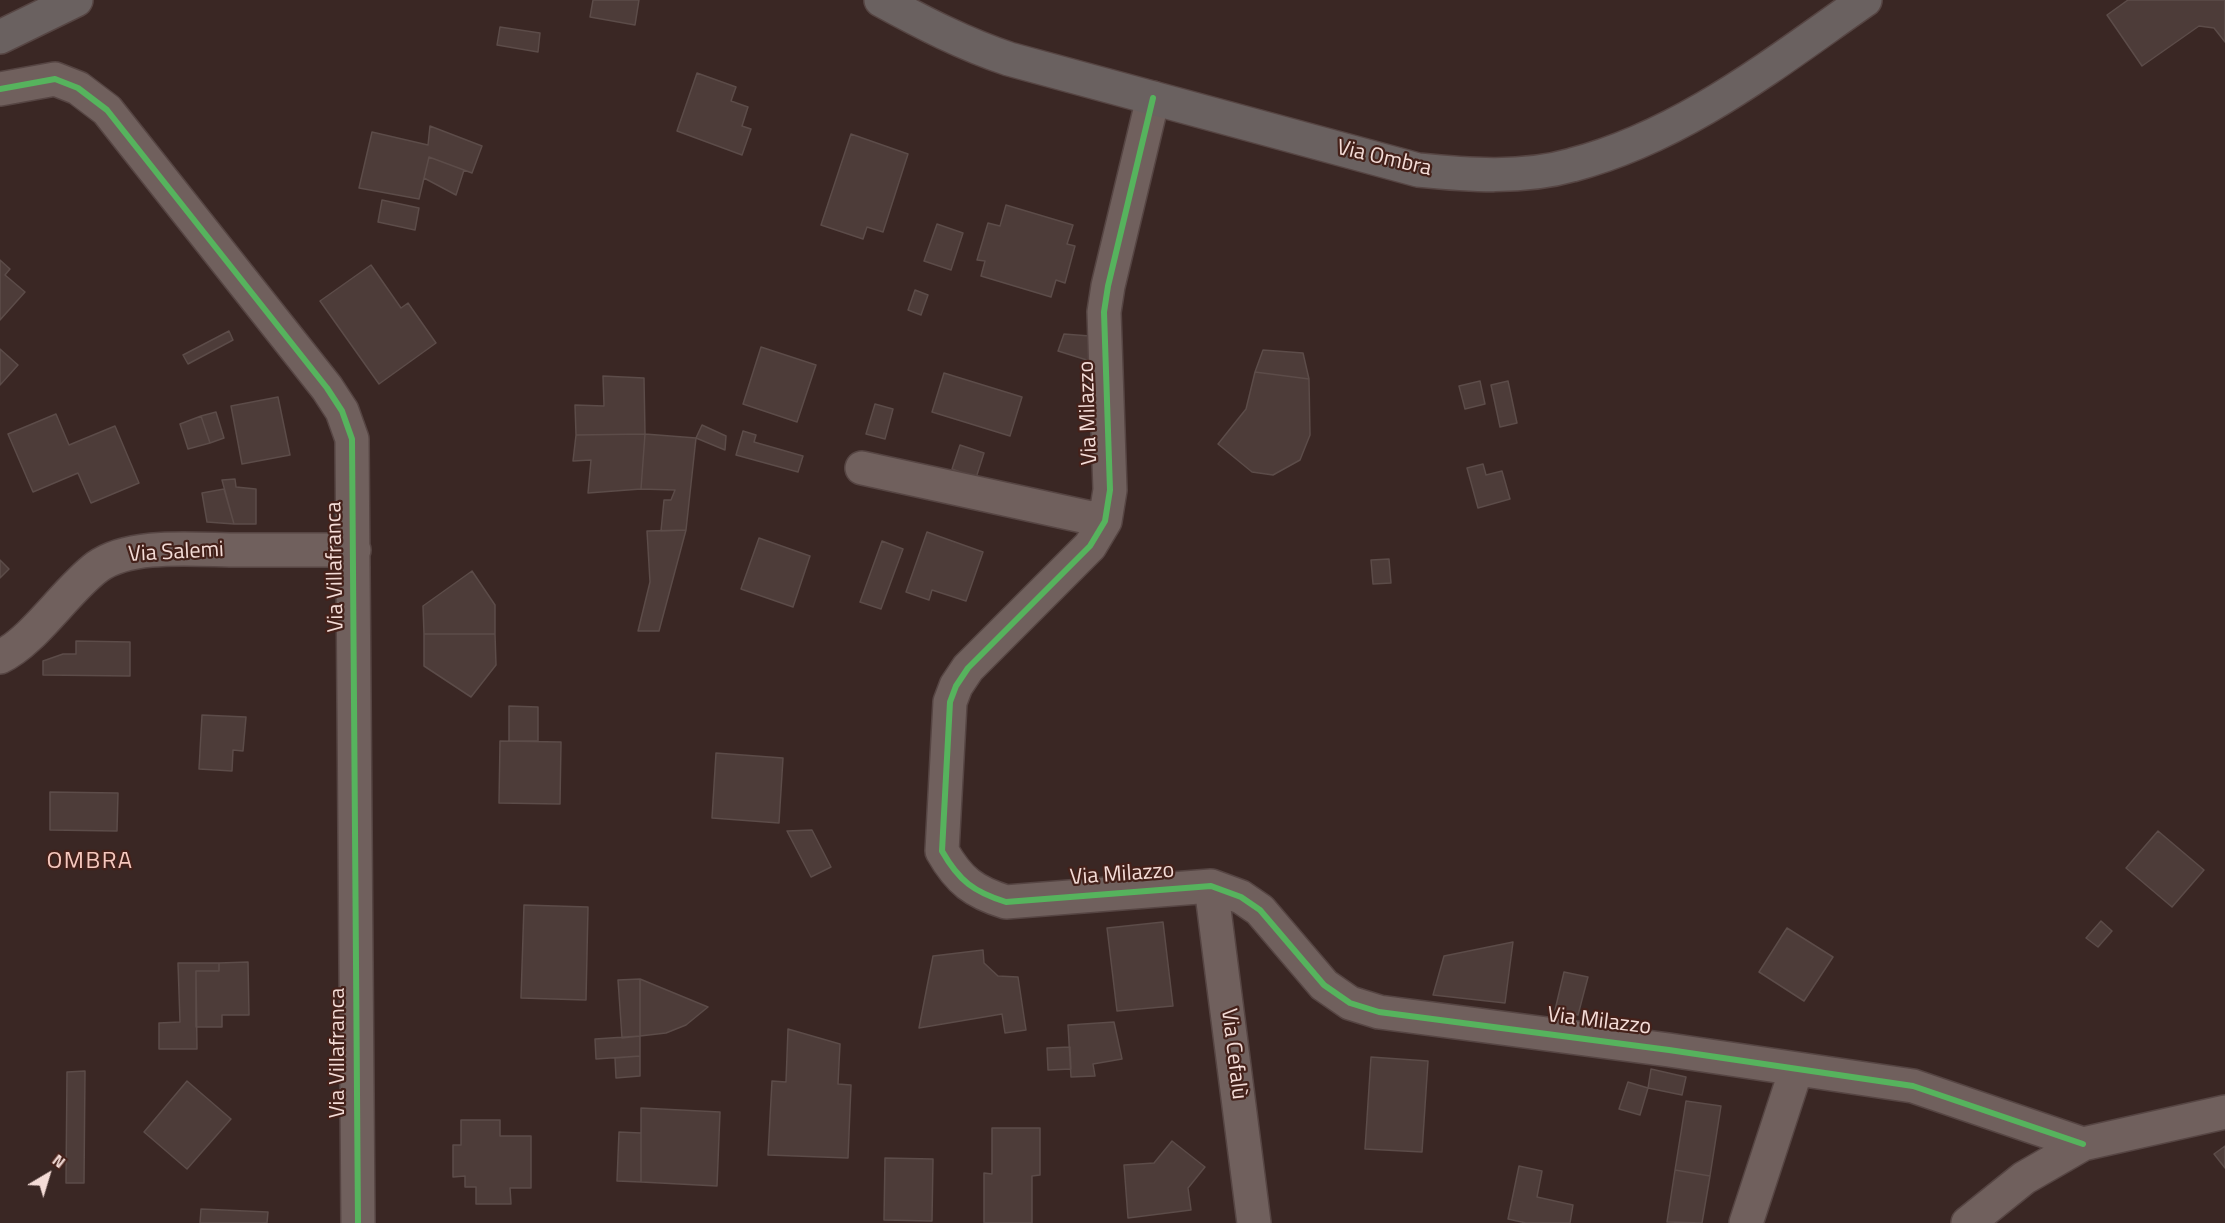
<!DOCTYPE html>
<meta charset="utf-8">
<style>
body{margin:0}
#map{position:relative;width:2225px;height:1223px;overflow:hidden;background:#3a2724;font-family:"Titillium Web",sans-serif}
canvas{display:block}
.north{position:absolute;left:18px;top:1145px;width:60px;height:60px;-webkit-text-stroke:4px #44211a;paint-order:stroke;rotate:38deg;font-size:16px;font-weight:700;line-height:24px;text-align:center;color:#f4dcd7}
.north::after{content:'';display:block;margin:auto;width:21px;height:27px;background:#f4dcd7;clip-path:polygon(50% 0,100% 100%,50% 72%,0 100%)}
</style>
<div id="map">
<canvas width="2225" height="1223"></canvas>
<div class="north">N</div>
</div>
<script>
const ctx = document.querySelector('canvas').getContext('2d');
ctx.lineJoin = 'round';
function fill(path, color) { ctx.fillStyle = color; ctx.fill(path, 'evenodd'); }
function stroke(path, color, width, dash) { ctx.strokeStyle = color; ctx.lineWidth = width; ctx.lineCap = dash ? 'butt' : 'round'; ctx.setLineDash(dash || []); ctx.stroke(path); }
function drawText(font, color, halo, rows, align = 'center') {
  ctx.font = font + ' "Titillium Web",sans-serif'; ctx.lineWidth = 4.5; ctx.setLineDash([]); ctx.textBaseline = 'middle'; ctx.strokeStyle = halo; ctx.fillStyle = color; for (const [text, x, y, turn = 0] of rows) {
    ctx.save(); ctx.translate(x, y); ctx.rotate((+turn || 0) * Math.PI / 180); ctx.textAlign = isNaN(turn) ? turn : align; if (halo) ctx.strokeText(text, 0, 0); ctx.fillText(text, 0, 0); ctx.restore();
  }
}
const building = new Path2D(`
 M 593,0 L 639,0 L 635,25 L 590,17 Z
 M 2128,0 L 2225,0 L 2225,42 L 2214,28 L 2199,26 L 2142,66 L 2107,15 Z
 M 500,27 L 540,33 L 538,52 L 497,45 Z
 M 697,73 L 736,87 L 731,101 L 748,107 L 742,126 L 751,129 L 742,155 L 677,131 Z
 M 430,126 L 482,146 L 472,173 L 429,157 L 419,199 L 359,188 L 372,132 L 428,145 Z
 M 851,134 L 908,154 L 883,232 L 867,227 L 863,239 L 821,225 Z
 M 429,157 L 464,170 L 456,195 L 424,178 Z
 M 382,200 L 419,208 L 415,230 L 378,222 Z
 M 1006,205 L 1073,225 L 1067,244 L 1075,246 L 1065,283 L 1056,280 L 1051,297 L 981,276 L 985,261 L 977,260 L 988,223 L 1000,226 Z
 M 937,224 L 963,233 L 951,270 L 924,261 Z
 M 0,260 L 10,269 L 5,275 L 25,292 L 0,320 Z
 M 371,265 L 401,308 L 408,303 L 436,343 L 379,384 L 320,301 Z
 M 915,290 L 928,295 L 921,315 L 908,310 Z
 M 229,331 L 233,340 L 188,364 L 183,355 Z
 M 1064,334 L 1090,336 L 1090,361 L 1058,351 Z
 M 761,347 L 816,365 L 797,422 L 743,404 Z
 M 0,349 L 18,365 L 0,385 Z
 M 1263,350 L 1303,353 L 1309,379 L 1255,372 Z
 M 1255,372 L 1309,379 L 1310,435 L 1300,460 L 1273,475 L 1252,472 L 1218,444 L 1246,409 Z
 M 944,373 L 1022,397 L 1010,436 L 932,412 Z
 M 603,376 L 644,378 L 645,434 L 576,435 L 575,405 L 604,406 Z
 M 1480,381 L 1485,404 L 1465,409 L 1459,386 Z
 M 1508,381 L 1517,423 L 1500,427 L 1491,385 Z
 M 278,397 L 290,455 L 242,464 L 231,406 Z
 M 875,404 L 893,409 L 885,439 L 866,434 Z
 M 216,412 L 224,438 L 210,443 L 201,416 Z
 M 56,414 L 69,445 L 115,426 L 139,483 L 91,503 L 78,473 L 33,492 L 8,434 Z
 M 201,416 L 210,443 L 188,449 L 180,424 Z
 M 702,425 L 726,436 L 725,450 L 696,438 Z
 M 743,431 L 756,435 L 754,442 L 803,456 L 798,472 L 736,455 Z
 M 645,434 L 641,489 L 588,493 L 591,460 L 573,461 L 576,435 Z
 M 645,434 L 696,438 L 686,530 L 661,531 L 664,500 L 671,500 L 675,490 L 641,489 Z
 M 960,445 L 984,453 L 976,478 L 952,469 Z
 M 1483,464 L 1486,475 L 1502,471 L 1510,499 L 1478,508 L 1467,468 Z
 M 235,479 L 236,487 L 256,489 L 256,524 L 234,524 L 222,480 Z
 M 224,489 L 234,524 L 207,522 L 202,493 Z
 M 686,530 L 659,631 L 638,631 L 650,582 L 647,531 Z
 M 927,532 L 983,552 L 966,601 L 932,590 L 929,600 L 906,592 Z
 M 759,538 L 810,556 L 793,607 L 741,589 Z
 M 882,541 L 903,549 L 881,609 L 860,602 Z
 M 1389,559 L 1391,583 L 1373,584 L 1371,560 Z
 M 0,560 L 9,569 L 0,578 Z
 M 472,571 L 495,605 L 495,634 L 424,634 L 423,606 Z
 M 424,634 L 495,634 L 496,665 L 471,697 L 424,666 Z
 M 76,641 L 130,642 L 130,676 L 43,675 L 43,661 L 63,654 L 76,654 Z
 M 509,706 L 538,707 L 538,741 L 509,741 Z
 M 202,715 L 246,717 L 243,751 L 233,750 L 232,771 L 199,769 Z
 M 500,741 L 561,742 L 560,804 L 499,803 Z
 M 716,753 L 783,758 L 779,823 L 712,818 Z
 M 50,792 L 118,793 L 117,831 L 50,830 Z
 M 812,830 L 831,867 L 811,877 L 787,831 Z
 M 2158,831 L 2204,870 L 2172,907 L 2126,868 Z
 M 524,905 L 588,907 L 586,1000 L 521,998 Z
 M 2101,921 L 2112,931 L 2098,947 L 2086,938 Z
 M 1163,922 L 1173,1006 L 1117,1011 L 1107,928 Z
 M 1787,928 L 1833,957 L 1804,1001 L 1759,972 Z
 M 1513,942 L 1505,1003 L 1433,995 L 1444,956 Z
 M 983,950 L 984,963 L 998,976 L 1018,977 L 1026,1030 L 1005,1033 L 1002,1014 L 919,1028 L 933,956 Z
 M 248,962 L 249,1015 L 222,1015 L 222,1027 L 196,1027 L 196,971 L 219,971 L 219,963 Z
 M 178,963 L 219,963 L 219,971 L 196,971 L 197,1049 L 159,1049 L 159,1023 L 180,1022 Z
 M 1564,972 L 1588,977 L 1578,1015 L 1555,1010 Z
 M 640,979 L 640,1036 L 622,1038 L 618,980 Z
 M 640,979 L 708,1007 L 686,1025 L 666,1033 L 640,1036 Z
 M 1114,1022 L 1122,1059 L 1093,1064 L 1095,1076 L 1071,1077 L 1068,1025 Z
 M 788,1029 L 840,1044 L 838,1084 L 851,1085 L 848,1158 L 768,1155 L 772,1081 L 786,1082 Z
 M 640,1036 L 640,1056 L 596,1059 L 595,1039 Z
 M 1070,1047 L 1071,1069 L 1048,1070 L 1047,1048 Z
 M 640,1056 L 640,1076 L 616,1078 L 615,1058 Z
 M 1371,1057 L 1428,1061 L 1422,1152 L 1365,1149 Z
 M 1651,1069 L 1686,1077 L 1682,1095 L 1648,1088 Z
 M 85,1071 L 84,1183 L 66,1183 L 67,1072 Z
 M 187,1081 L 231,1119 L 187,1169 L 144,1132 Z
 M 1628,1082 L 1648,1088 L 1640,1115 L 1619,1109 Z
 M 1686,1101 L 1721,1106 L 1710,1176 L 1675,1170 Z
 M 641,1108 L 720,1112 L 717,1186 L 641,1182 Z
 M 461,1120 L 500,1120 L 500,1136 L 531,1136 L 531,1188 L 510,1188 L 511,1204 L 476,1204 L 476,1187 L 465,1187 L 465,1176 L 453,1177 L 453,1145 L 461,1145 Z
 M 992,1128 L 1040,1128 L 1040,1175 L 1032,1176 L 1032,1223 L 984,1223 L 984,1173 L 992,1174 Z
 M 619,1132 L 641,1133 L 641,1182 L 617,1181 Z
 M 1172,1141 L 1205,1167 L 1188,1188 L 1191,1210 L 1128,1218 L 1124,1165 L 1154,1163 Z
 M 2225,1146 L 2225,1168 L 2214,1154 Z
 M 885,1158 L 933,1159 L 932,1221 L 884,1220 Z
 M 1519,1166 L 1542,1171 L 1537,1197 L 1573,1205 L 1570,1223 L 1526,1223 L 1508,1219 Z
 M 1675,1170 L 1710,1176 L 1702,1223 L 1667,1222 Z
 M 201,1209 L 268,1212 L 267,1223 L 200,1223 Z`);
fill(building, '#4d3c39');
stroke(building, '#5c4c49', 1.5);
const street = new Path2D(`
 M 0,89 L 55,79 L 78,88 L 107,110 L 327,388 L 342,411 L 352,439 L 358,1223
 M 1153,98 L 1108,286 L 1104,312 L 1110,490 L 1105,521 L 1090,546 L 968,668 L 956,686 L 950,702 L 942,851 C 959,881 974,892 1006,902 L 1211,886 L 1241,897 L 1260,910 L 1324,985 L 1350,1003 L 1379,1012 L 1669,1050 L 1913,1086 L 2083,1144
 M 862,468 L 1105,521
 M 0,657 C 34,641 66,590 97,567 C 131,542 198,550 240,550 C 278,550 316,550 354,550
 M 1211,886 L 1254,1223
 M 1746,1223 L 1796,1070
 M 1968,1223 L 2024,1178 L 2083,1144 L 2225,1112`);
const secondary = new Path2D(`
 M 881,0 C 923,23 964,44 1009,59 L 1418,170 C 1468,175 1523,179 1572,165 C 1683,136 1773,64 1865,0
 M 0,37 L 76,0`);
stroke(street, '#564543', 36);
stroke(secondary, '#564543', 36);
stroke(street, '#70605d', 33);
stroke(secondary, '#6a6160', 33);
stroke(new Path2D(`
 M 0,89 L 55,79 L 78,88 L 107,110 L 327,388 L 342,411 L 352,439 L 358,1223
 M 1153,98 L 1108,286 L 1104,312 L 1110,490 L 1105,521 L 1090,546 L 968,668 L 956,686 L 950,702 L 942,851 C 959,881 974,892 1006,902 L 1211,886 L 1241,897 L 1260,910 L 1324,985 L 1350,1003 L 1379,1012 L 1669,1050 L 1913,1086 L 2083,1144`), '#56b35d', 6);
drawText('22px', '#f4dcd7', '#44211a', [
 ["Via Ombra",1384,159,13],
 ["Via Milazzo",1089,413,-92],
 ["Via Salemi",176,553,-3],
 ["Via Villafranca",336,567,-91],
 ["Via Milazzo",1122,875,-4],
 ["Via Milazzo",1599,1022,7],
 ["Via Villafranca",339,1053,-90],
 ["Via Cefalù",1233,1054,83]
]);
ctx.letterSpacing = '1.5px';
drawText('24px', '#f6c8be', '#44211a', [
 ["OMBRA",90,862]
]);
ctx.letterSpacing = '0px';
</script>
